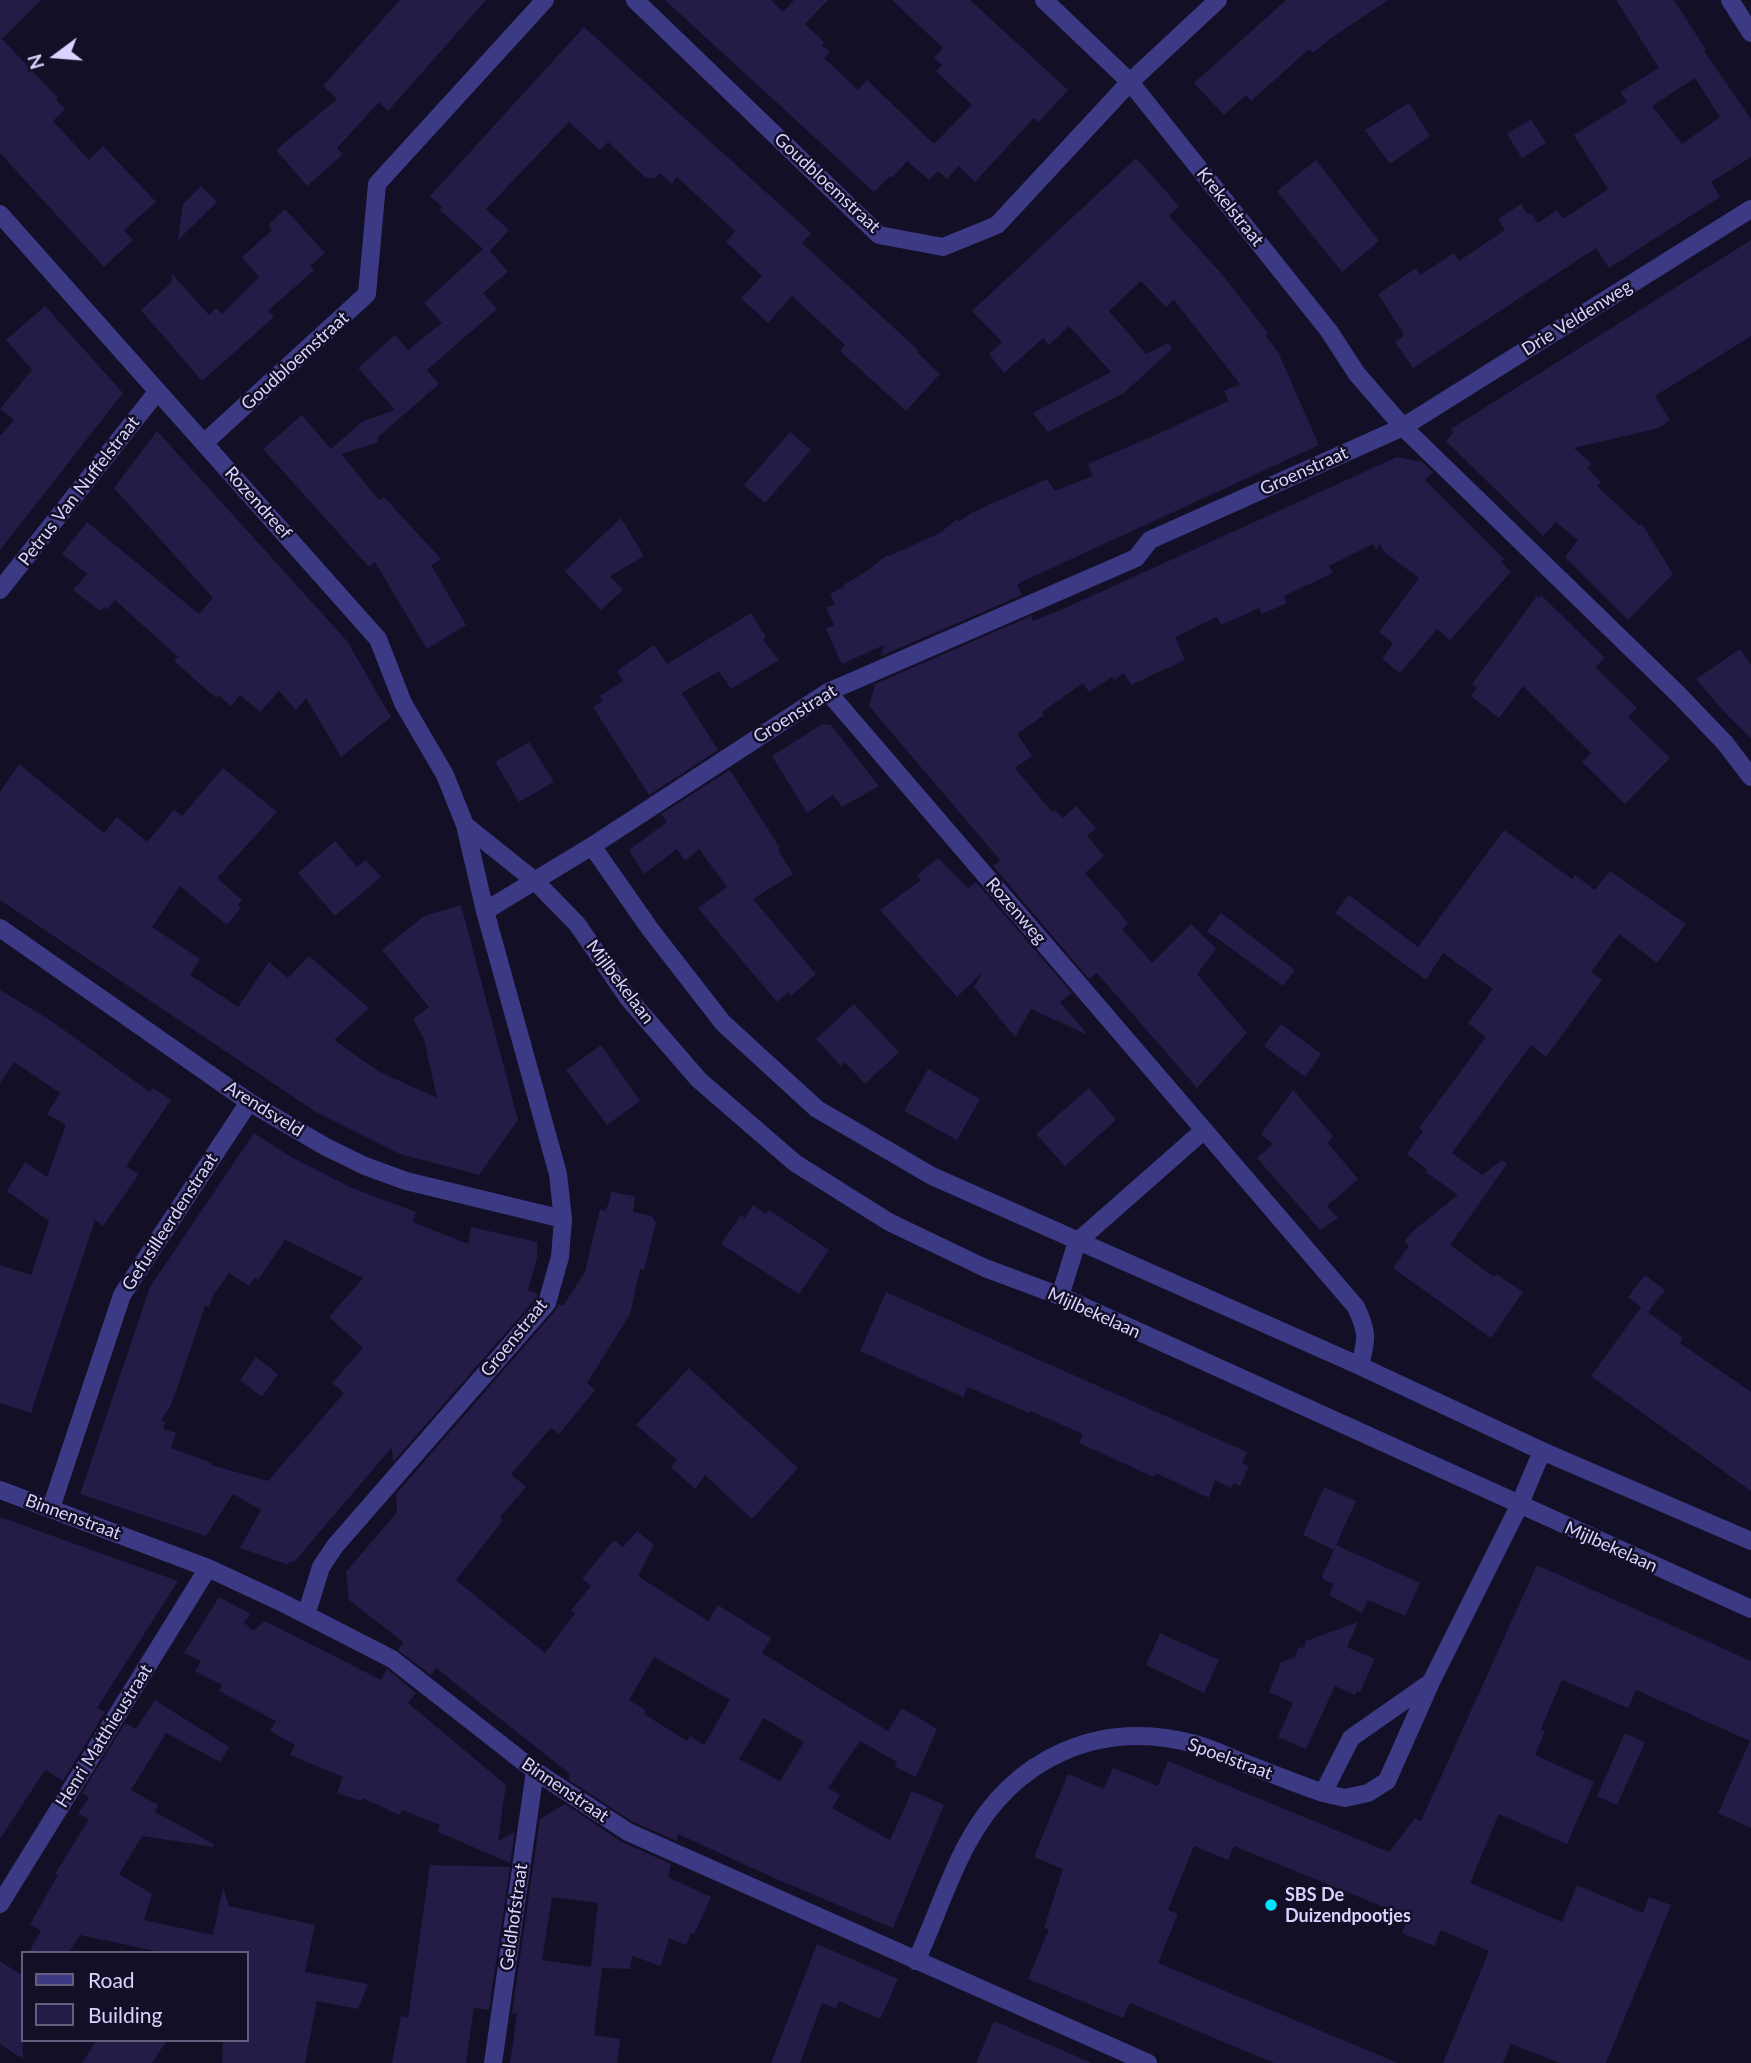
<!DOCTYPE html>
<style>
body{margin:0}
#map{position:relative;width:1751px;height:2063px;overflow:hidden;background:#130f26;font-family:Lato,sans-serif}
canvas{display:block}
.legend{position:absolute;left:21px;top:1951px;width:228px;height:91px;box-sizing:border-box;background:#130f26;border:2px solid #625e7d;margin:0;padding:9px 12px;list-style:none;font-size:21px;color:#d9d4ff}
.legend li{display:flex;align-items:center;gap:14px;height:35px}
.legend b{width:35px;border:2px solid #625e7d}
.north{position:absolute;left:21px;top:21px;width:70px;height:70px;-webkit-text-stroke:5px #130f26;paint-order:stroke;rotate:254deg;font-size:19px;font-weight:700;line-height:28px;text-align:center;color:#d9d4ff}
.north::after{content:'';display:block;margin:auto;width:24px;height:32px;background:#d9d4ff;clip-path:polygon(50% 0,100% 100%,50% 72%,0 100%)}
</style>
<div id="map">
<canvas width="1751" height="2063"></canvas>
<ul class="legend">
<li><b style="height:9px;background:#3d3a85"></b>Road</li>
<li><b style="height:19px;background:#241b47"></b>Building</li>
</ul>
<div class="north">N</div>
</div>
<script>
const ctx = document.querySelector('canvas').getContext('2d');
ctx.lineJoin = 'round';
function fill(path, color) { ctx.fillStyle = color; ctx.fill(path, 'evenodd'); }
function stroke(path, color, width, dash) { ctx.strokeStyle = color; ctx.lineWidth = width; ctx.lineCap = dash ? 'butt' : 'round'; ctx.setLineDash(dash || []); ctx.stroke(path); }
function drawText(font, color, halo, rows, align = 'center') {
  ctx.font = font + ' Lato,sans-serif'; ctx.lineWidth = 5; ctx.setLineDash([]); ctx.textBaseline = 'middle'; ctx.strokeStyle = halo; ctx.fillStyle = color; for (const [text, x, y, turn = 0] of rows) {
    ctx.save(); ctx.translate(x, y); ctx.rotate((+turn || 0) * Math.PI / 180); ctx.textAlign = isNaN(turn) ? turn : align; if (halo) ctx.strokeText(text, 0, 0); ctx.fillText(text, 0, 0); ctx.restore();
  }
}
fill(new Path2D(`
 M 0,0 L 41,0 L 2,39 L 58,98 L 56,100 L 65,109 L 53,121 L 89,160 L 103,146 L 156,202 L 124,230 L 133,240 L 104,267 L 0,153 Z
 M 400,0 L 486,0 L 388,111 L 379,102 L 337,148 L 343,154 L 307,186 L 276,150 L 337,99 L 323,86 Z
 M 665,0 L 771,0 L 783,12 L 794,0 L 828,0 L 805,24 L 824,42 L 822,45 L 830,52 L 824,58 L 858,90 L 867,80 L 934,144 L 972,105 L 936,71 L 942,65 L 934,58 L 943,48 L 892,0 L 970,0 L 1068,90 L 1039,122 L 1034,118 L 975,182 L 959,166 L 947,179 L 938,171 L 929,180 L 907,161 L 892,178 L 890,176 L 874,192 Z
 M 1286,0 L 1388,0 L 1331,38 L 1313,53 L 1309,49 L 1251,101 L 1246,95 L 1224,115 L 1194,83 Z
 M 1616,0 L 1674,0 L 1706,50 L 1704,51 L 1751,119 L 1751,157 L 1711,182 L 1720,197 L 1609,268 L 1596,248 L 1413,368 L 1395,342 L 1403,337 L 1403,333 L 1378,294 L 1416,268 L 1420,275 L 1454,253 L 1459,261 L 1505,230 L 1498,219 L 1521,204 L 1528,215 L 1531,213 L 1538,223 L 1557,210 L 1563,219 L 1608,189 L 1574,135 L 1627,102 L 1620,92 L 1659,68 ZM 1695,78 L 1720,117 L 1682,144 L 1652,106 Z
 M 584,27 L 811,233 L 802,243 L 918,350 L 917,352 L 940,374 L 906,411 L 840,351 L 845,345 L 792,296 L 768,323 L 741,298 L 762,276 L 726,242 L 735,231 L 677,177 L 672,184 L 660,173 L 655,178 L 646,178 L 608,142 L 600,150 L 569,122 L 486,209 L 509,230 L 490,251 L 508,272 L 483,293 L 497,309 L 427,370 L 439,384 L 377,438 L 379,442 L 341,454 L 379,500 L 384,497 L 441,559 L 431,565 L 466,625 L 427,649 L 375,562 L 369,567 L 263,449 L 302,415 L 331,449 L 363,421 L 395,410 L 358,368 L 395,335 L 408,350 L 442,323 L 424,303 L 483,249 L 440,210 L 442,207 L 430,196 Z
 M 1409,103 L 1430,136 L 1390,164 L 1365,130 Z
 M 1531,119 L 1546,143 L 1522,158 L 1507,134 Z
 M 1136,158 L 1179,206 L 1169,216 L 1220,272 L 1268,333 L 1265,335 L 1278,352 L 1319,445 L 1017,584 L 1022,595 L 881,656 L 884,645 L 842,664 L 826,629 L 834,625 L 826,608 L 835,604 L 830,594 L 845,586 L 843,585 L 864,573 L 887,555 L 889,556 L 940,533 L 957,519 L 959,522 L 971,513 L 1047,479 L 1055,491 L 1093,476 L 1088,464 L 1160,433 L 1228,401 L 1224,391 L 1240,384 L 1174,300 L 1166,307 L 1141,281 L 1109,311 L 1146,354 L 1168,343 L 1172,349 L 1124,393 L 1048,432 L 1033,413 L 1111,372 L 1069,326 L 1049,345 L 1043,338 L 1004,373 L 989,354 L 1002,342 L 972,311 Z
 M 1316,160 L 1379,241 L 1342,272 L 1277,191 Z
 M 201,186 L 217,202 L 178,240 L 183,204 Z
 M 285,209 L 325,253 L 310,266 L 314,270 L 268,311 L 274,317 L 202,381 L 141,310 L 171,283 L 172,274 L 209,315 L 216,308 L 222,314 L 259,277 L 242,257 L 272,230 L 268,225 Z
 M 1751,240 L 1751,336 L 1655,396 L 1670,420 L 1659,428 L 1574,448 L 1592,464 L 1587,468 L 1601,482 L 1597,486 L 1639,525 L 1642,524 L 1673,574 L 1628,620 L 1565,557 L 1578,540 L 1556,522 L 1543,536 L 1446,441 L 1453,433 L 1451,429 Z
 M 45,306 L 123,393 L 0,550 L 0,436 L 14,420 L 0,409 L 32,370 L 6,340 Z
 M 157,431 L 347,641 L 391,717 L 341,757 L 306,698 L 296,710 L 279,691 L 260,712 L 240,695 L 231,706 L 218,695 L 216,698 L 174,661 L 178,657 L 115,600 L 107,610 L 104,607 L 100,611 L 73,590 L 87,574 L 62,554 L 87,522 L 199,614 L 213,598 L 114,488 Z
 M 790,432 L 811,450 L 765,503 L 744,485 Z
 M 1397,457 L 1422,462 L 1433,472 L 1425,480 L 1504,559 L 1501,562 L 1511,572 L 1450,640 L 1437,629 L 1400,673 L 1382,659 L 1393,643 L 1379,632 L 1419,578 L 1384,552 L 1380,544 L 1376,550 L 1373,544 L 1329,566 L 1333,573 L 1284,596 L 1287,603 L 1262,614 L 1259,608 L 1221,625 L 1217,617 L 1175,637 L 1185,660 L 1131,685 L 1124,673 L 1114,680 L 1112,677 L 1089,692 L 1083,683 L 1042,712 L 1044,715 L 1017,734 L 1032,756 L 1015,768 L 1052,812 L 1055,810 L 1063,818 L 1076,806 L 1096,828 L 1087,836 L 1104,856 L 1085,873 L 1128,923 L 1122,929 L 1152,963 L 1191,924 L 1216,949 L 1197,974 L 1247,1033 L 1197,1088 L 1097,973 L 1089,979 L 993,866 L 1000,860 L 869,706 L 875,684 L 1031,616 L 1033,621 L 1063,609 Z
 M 621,518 L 644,556 L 610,576 L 623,590 L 601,610 L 565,571 Z
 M 1541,595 L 1605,658 L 1595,667 L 1637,708 L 1628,717 L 1670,758 L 1625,804 L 1582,762 L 1591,753 L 1523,686 L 1499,718 L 1471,696 L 1477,688 L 1472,684 L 1537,596 L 1539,598 Z
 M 751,613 L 766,637 L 763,640 L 779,660 L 731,689 L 719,671 L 682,693 L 718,750 L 649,795 L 593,707 L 603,701 L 600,696 L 623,681 L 617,671 L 654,645 L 667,664 Z
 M 1740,649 L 1751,665 L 1751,738 L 1728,716 L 1696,679 Z
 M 822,724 L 831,725 L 879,786 L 842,807 L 833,795 L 807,813 L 772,756 Z
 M 529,742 L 554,782 L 519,802 L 495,762 Z
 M 19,764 L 104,833 L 117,817 L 147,842 L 174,810 L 182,816 L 223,768 L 277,812 L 217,878 L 242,900 L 238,905 L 241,908 L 227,925 L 180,886 L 152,927 L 200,959 L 190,975 L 238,1007 L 269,962 L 288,978 L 309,956 L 369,1008 L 334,1040 L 378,1071 L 437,1098 L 424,1039 L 413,1019 L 429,1007 L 382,950 L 424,916 L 461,905 L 518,1120 L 479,1175 L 400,1154 L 316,1112 L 0,900 L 0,792 Z
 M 730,770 L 780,848 L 778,850 L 793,874 L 753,899 L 816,974 L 791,996 L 788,992 L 777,1002 L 698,908 L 727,887 L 699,849 L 685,861 L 677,849 L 644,874 L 629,850 L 667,822 L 661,814 Z
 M 1504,830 L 1572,879 L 1575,875 L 1595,890 L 1610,871 L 1686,924 L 1657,963 L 1619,934 L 1591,972 L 1602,980 L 1546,1057 L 1531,1045 L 1452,1153 L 1482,1175 L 1502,1160 L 1507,1164 L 1450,1245 L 1494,1277 L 1496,1274 L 1523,1292 L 1491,1338 L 1393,1268 L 1409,1246 L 1404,1242 L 1413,1231 L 1458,1195 L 1426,1172 L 1428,1170 L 1407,1154 L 1423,1131 L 1419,1128 L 1486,1037 L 1468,1023 L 1493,989 L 1443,953 L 1426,980 L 1335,913 L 1349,895 L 1418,947 Z
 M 335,841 L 357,867 L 366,860 L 381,877 L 335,916 L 298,873 Z
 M 938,858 L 968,888 L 976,882 L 1072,993 L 1060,1002 L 1088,1035 L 1031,1009 L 1015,1037 L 974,987 L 982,973 L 957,997 L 880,910 L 921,880 L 917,875 Z
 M 1221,913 L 1295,970 L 1283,986 L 1207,931 Z
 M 0,990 L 50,1020 L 150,1092 L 153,1088 L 171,1100 L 126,1166 L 139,1174 L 103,1226 L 95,1220 L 31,1413 L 0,1403 L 0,1265 L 31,1275 L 49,1221 L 7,1191 L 25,1162 L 47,1177 L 66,1125 L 47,1114 L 60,1093 L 14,1062 L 0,1083 Z
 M 854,1004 L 899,1052 L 865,1084 L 845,1062 L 841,1066 L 816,1039 Z
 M 1281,1024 L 1321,1054 L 1305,1077 L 1264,1046 Z
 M 601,1045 L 640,1101 L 607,1125 L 566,1070 Z
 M 928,1069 L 980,1099 L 957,1140 L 904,1111 Z
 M 1089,1088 L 1116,1120 L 1065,1166 L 1036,1134 Z
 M 1293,1090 L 1333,1136 L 1328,1143 L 1358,1179 L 1327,1206 L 1338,1218 L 1320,1230 L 1257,1158 L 1273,1144 L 1261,1134 Z
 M 254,1133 L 291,1157 L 352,1188 L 416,1212 L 413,1222 L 468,1244 L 471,1227 L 537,1242 L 537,1258 L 528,1290 L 538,1294 L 537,1297 L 393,1462 L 392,1447 L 295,1561 L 286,1564 L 240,1548 L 261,1510 L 233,1494 L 206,1536 L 80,1494 L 150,1287 ZM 285,1240 L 363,1278 L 329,1317 L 363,1348 L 332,1383 L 344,1393 L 268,1481 L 211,1465 L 212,1463 L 171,1448 L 176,1433 L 163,1429 L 165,1422 L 161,1420 L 170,1407 L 180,1380 L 205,1306 L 209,1307 L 213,1296 L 229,1273 L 249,1286 L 255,1277 L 258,1280 Z
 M 611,1192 L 635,1196 L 633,1212 L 652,1216 L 656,1223 L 644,1270 L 640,1269 L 630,1314 L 587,1383 L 595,1390 L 559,1434 L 551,1428 L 511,1474 L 526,1487 L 500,1517 L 503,1520 L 456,1580 L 545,1653 L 575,1613 L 571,1610 L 591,1586 L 582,1579 L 614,1540 L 623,1547 L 637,1531 L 654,1545 L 638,1576 L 708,1621 L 718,1605 L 771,1638 L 762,1653 L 888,1731 L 902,1708 L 937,1729 L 916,1777 L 895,1767 L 897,1762 L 860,1741 L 828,1788 L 840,1795 L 832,1808 L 890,1840 L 912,1791 L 944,1805 L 893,1928 L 774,1878 L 678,1834 L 677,1841 L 633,1822 L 569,1780 L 570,1774 L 436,1668 L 431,1675 L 398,1650 L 403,1642 L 349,1600 L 346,1572 L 397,1512 L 396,1494 L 556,1310 L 559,1304 L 563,1306 L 585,1272 L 600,1209 L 606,1211 L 606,1207 L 608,1207 ZM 654,1657 L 730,1700 L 704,1745 L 690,1736 L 687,1741 L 644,1714 L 645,1710 L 629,1700 ZM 764,1718 L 804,1742 L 780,1781 L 739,1759 Z
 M 753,1205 L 766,1214 L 769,1210 L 829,1250 L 799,1294 L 721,1244 L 741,1215 L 745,1218 Z
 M 1645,1275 L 1665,1290 L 1648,1312 L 1628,1297 Z
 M 886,1292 L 1247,1452 L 1242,1463 L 1249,1466 L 1240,1486 L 1234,1483 L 1231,1488 L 1215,1480 L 1209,1498 L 1156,1473 L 1154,1477 L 1079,1443 L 1083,1434 L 1030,1411 L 1029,1413 L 968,1387 L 963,1397 L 860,1351 Z
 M 1641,1307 L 1683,1338 L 1680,1343 L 1751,1392 L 1751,1491 L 1591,1376 Z
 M 256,1357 L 278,1374 L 262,1397 L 240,1380 Z
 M 689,1368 L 798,1468 L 752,1519 L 705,1475 L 695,1489 L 671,1467 L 677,1460 L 636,1425 Z
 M 1324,1487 L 1356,1501 L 1336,1545 L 1420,1583 L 1405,1616 L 1368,1600 L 1362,1613 L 1329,1595 L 1334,1584 L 1323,1579 L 1322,1576 L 1334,1550 L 1303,1535 Z
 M 0,1517 L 178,1581 L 97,1708 L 105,1712 L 63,1781 L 45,1770 L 0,1839 Z
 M 1537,1565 L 1751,1661 L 1751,1828 L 1718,1813 L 1750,1741 L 1636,1690 L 1628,1708 L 1562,1680 L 1541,1729 L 1545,1731 L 1535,1755 L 1594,1782 L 1567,1844 L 1499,1814 L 1470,1883 L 1562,1922 L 1577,1885 L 1643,1913 L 1649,1897 L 1671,1905 L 1606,2063 L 1560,2063 L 1511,2044 L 1503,2063 L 1443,2063 L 1489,1951 L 1441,1930 L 1434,1946 L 1402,1933 L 1408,1917 L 1234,1846 L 1228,1860 L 1194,1846 L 1168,1910 L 1178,1914 L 1158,1963 L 1398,2063 L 1274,2063 L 1130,2003 L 1123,2018 L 1028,1979 L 1049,1929 L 1044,1928 L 1063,1869 L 1034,1857 L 1068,1774 L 1104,1789 L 1113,1768 L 1158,1786 L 1168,1761 L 1389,1852 L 1415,1818 L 1421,1821 Z
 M 219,1597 L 251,1614 L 244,1622 L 253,1631 L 265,1621 L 381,1680 L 387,1669 L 416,1693 L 408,1703 L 506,1785 L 498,1841 L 515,1832 L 510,1863 L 438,1832 L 440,1825 L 402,1810 L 400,1815 L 362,1798 L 361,1801 L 337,1793 L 343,1777 L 290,1755 L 295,1745 L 270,1731 L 276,1721 L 219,1691 L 222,1685 L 195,1671 L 201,1661 L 184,1653 Z
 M 1358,1622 L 1347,1647 L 1375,1659 L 1360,1692 L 1357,1691 L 1355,1695 L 1335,1686 L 1306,1749 L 1278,1737 L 1293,1703 L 1269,1692 L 1281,1662 L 1295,1657 L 1298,1648 L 1304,1647 L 1306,1641 Z
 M 1160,1633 L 1219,1660 L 1204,1693 L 1146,1665 Z
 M 155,1700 L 229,1747 L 220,1762 L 166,1733 L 131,1790 L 158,1805 L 155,1812 L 214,1844 L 213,1847 L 142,1836 L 119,1874 L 152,1894 L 144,1920 L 213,1935 L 223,1887 L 229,1906 L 315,1925 L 305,1972 L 368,1984 L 358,2009 L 317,2001 L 305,2063 L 222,2063 L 223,2040 L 247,2040 L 247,1953 L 165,1953 L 80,1935 L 68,1953 L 28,1953 L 41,1931 L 30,1924 L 58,1875 L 55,1874 L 89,1819 L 78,1814 L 89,1797 L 82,1793 L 125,1723 L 136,1729 Z
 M 1625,1733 L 1645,1742 L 1617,1805 L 1597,1796 Z
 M 565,1804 L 622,1842 L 671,1864 L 668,1877 L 711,1897 L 694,1935 L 691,1933 L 686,1945 L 669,1938 L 661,1966 L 632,1956 L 630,1969 L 602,1968 L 594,2035 L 620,2039 L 617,2063 L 510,2063 L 517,2014 L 512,2013 L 540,1819 ZM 552,1897 L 598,1903 L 591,1967 L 542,1960 Z
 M 430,1865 L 510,1867 L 489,2010 L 474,2008 L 466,2063 L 392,2063 L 401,2016 L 408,2018 Z
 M 817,1944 L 898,1979 L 880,2019 L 839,2001 L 836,2009 L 822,2003 L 800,2063 L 771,2063 Z
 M 0,1961 L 23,1976 L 23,2059 L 0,2044 Z
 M 994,2021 L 1092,2063 L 976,2063 Z
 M 97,2040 L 167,2040 L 152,2063 L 82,2063 Z`), '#241b47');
stroke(new Path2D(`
 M 635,0 L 879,235 L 943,247 L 997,225 L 1130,82 L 1218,0
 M 1044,0 L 1130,82 L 1329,331 L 1357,374 L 1403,427 L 1751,209
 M 1730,0 L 1751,33
 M 0,214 L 378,639 L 403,703 L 445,775 L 465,825 L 485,911
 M 204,443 L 367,294 L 377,184 L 545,0
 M 0,590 L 157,392
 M 828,692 L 1356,1307 C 1368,1333 1367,1338 1360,1366
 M 465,825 L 535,881 L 577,924 L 628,998 L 699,1080 L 795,1163 L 889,1222 L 985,1268 L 1060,1296 L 1751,1609
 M 592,846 L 650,929 L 723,1023 L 817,1109 L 932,1176 L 1360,1366 L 1542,1451 L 1751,1541
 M 0,928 L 249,1102 L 326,1147 L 365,1166 L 406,1181 L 563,1219
 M 1060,1296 L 1077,1242 L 1203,1131
 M 0,1490 L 208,1568 L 281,1602 L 392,1659 L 535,1771 L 628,1832 L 1148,2063
 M 51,1508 L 122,1295 L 249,1102
 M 306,1615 L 321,1567 L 335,1546 L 547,1303 L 560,1257 L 563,1219 L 558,1174 L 485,911 L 592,846 L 828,692 L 1136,558 L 1150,540 L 1403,427 L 1678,694 L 1725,743 L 1751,777
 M 1323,1793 L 1351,1738 L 1431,1682
 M 0,1904 L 208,1568
 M 916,1961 C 934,1923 947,1881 967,1844 C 1013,1758 1099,1718 1195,1744 C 1210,1748 1225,1755 1239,1761 C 1267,1772 1295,1783 1323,1793 L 1345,1798 L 1368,1793 L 1387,1781 L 1431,1682 L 1519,1506 L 1542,1451
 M 493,2063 L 535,1771`), '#3d3a85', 18);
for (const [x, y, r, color] of [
 [1271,1905,7,"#00e5ff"]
]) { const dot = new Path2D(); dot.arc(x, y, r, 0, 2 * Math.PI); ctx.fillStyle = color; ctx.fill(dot); stroke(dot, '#130f26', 2.5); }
drawText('18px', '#d9d4ff', '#130f26', [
 ["Goudbloemstraat",827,183,43],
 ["Krekelstraat",1230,207,51],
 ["Drie Veldenweg",1577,318,-32],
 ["Goudbloemstraat",295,361,-42],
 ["Groenstraat",1304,471,-24],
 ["Petrus Van Nuffelstraat",79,491,-52],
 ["Rozendreef",258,503,48],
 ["Groenstraat",795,714,-32],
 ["Rozenweg",1016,911,49],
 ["Mijlbekelaan",620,982,53],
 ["Arendsveld",264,1109,32],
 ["Gefusilleerdenstraat",170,1222,-57],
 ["Mijlbekelaan",1094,1313,24],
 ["Groenstraat",514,1338,-51],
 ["Binnenstraat",73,1517,20],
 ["Mijlbekelaan",1611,1547,24],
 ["Henri Matthieustraat",104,1736,-58],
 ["Spoelstraat",1230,1759,20],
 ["Binnenstraat",565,1790,34],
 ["Geldhofstraat",514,1917,-82]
]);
drawText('bold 18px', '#d9d4ff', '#130f26', [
 ["SBS De",1285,1895],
 ["Duizendpootjes",1285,1916]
], 'left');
</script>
